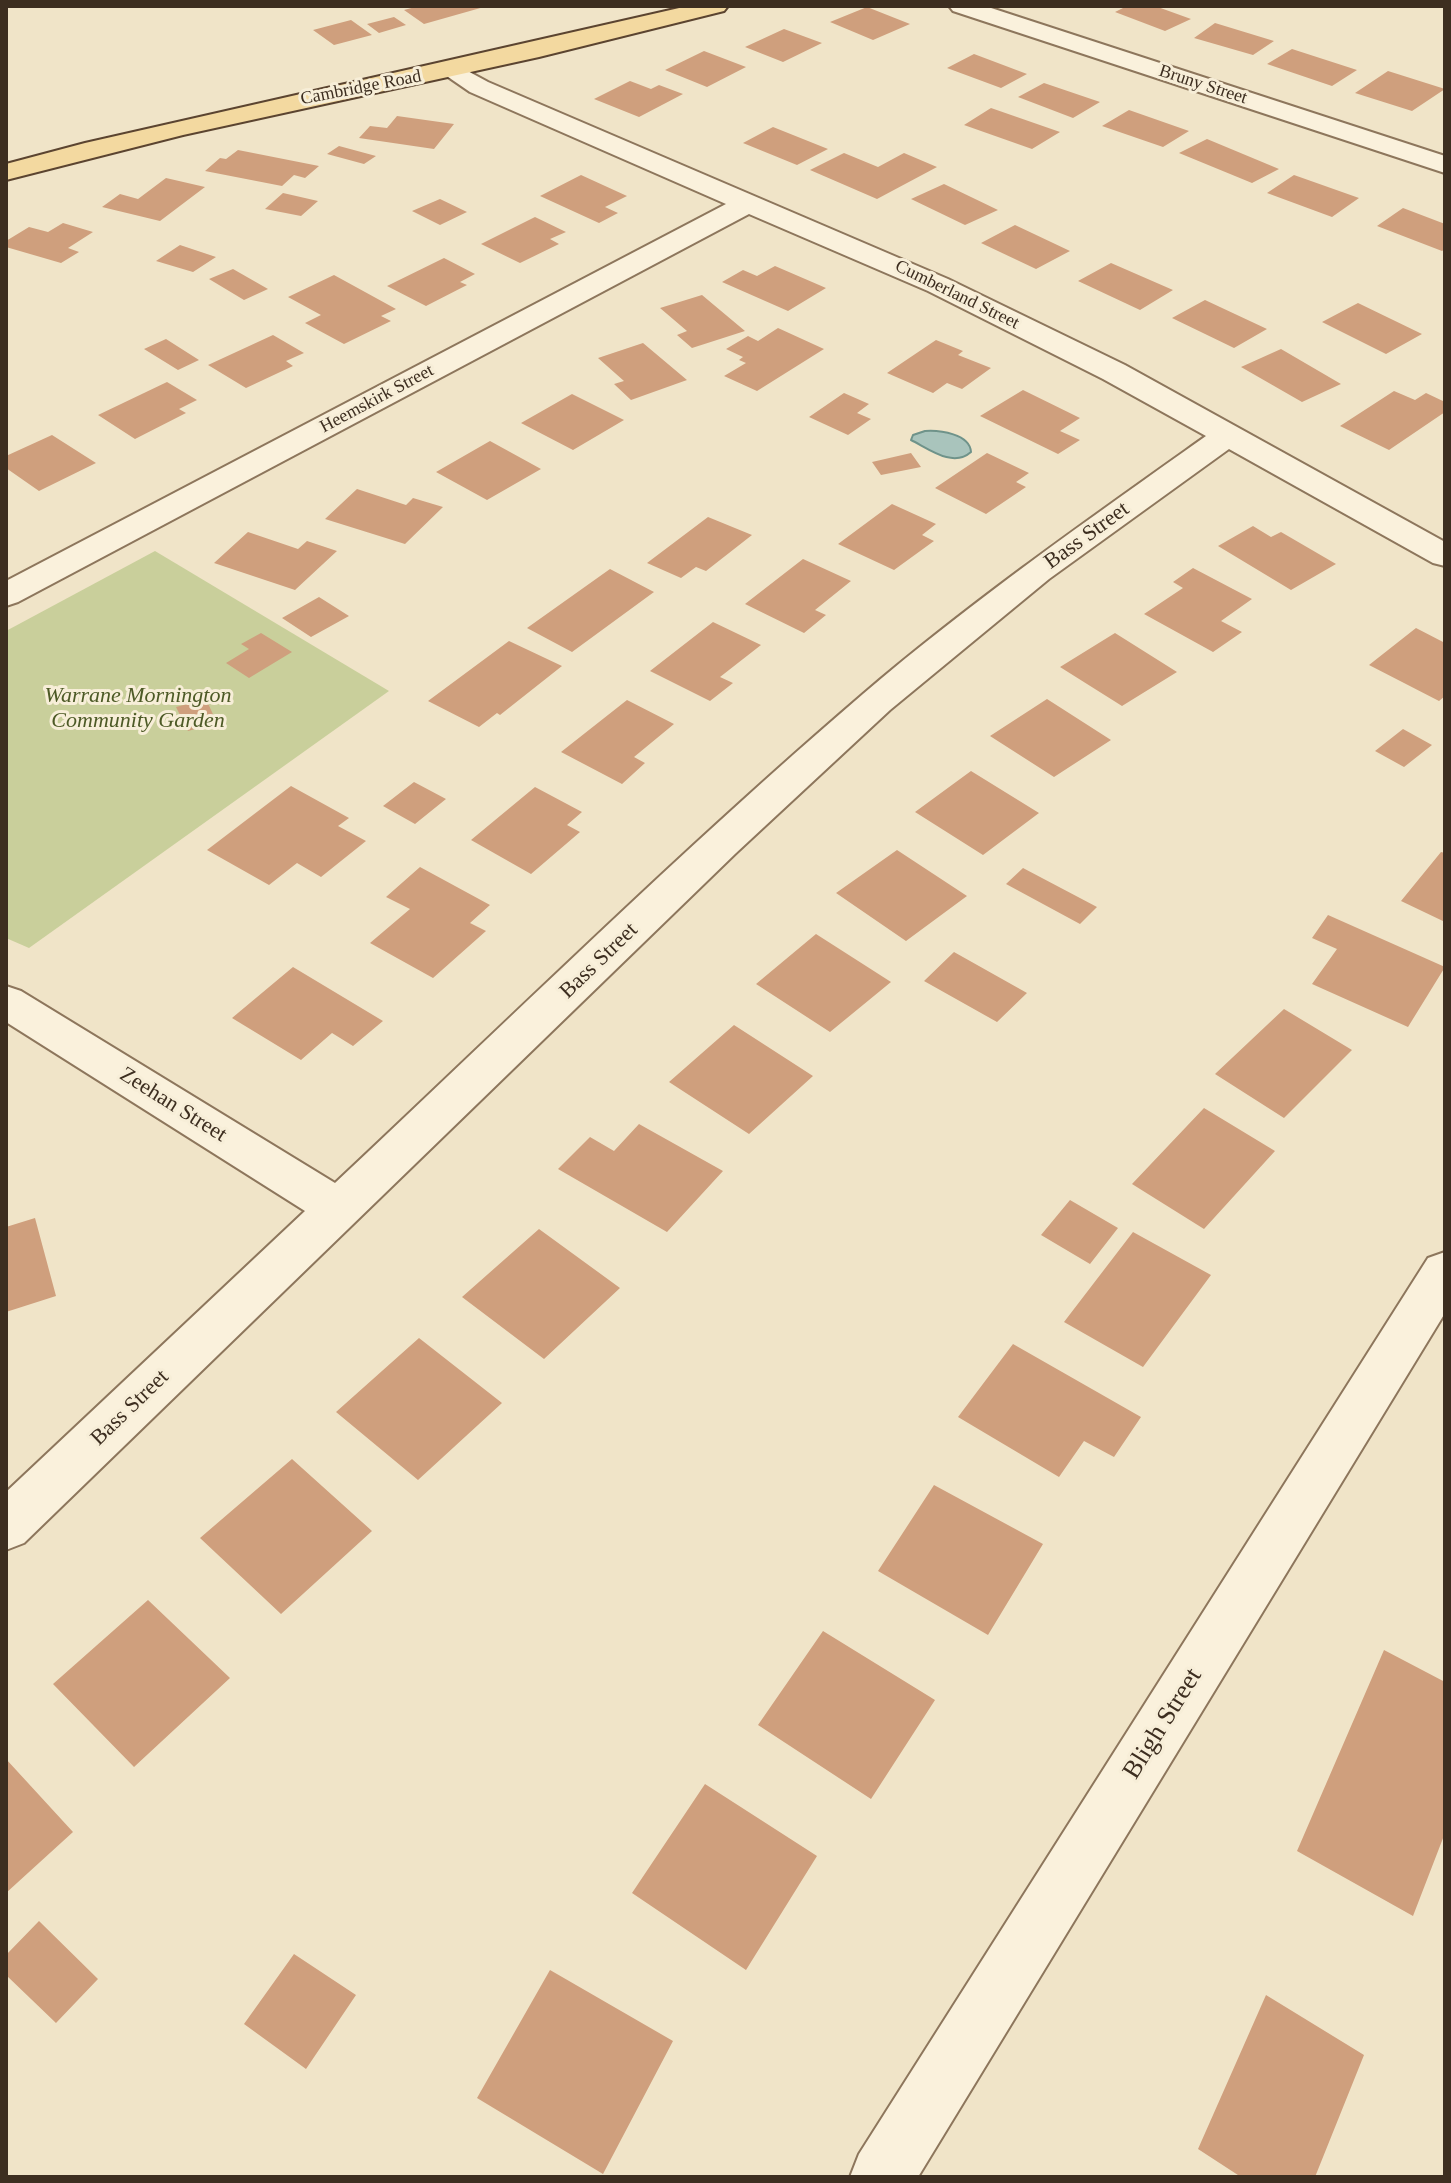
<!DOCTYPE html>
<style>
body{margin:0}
#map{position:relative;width:1451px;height:2183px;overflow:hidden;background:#f0e4c8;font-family:Georgia,serif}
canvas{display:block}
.frame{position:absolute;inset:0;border:8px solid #3d2e20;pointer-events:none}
</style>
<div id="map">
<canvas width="1451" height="2183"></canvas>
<div class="frame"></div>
</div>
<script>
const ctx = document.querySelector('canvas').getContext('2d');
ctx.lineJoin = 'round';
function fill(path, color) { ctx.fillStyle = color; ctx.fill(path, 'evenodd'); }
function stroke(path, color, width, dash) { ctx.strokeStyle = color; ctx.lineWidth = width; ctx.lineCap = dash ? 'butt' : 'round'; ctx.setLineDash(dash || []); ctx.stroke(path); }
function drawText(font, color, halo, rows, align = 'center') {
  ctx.font = font + ' Georgia,serif'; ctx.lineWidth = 6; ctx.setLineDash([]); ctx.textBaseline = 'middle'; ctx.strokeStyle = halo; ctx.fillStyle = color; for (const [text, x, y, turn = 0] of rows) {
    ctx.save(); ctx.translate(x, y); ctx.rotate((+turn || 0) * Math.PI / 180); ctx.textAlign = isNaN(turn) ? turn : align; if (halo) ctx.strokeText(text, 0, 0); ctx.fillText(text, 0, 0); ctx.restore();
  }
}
fill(new Path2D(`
 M 155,551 L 389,691 L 29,948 L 6,938 L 6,631 Z`), '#c9cf9b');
const water = new Path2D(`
 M 925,431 C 940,430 970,434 971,452 C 953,468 929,449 911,440 L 913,435 Z`);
fill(water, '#a9c4bc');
stroke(water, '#6f938a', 2);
fill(new Path2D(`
 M 419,6 L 484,6 L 484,7 L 424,24 L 404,10 Z
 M 1127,6 L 1155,6 L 1191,19 L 1165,31 L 1115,12 Z
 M 867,7 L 910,24 L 873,40 L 830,22 Z
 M 394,17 L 406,25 L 379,33 L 367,24 Z
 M 351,20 L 372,35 L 334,45 L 313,30 Z
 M 1215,23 L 1274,41 L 1253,55 L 1194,38 Z
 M 784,29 L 822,43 L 783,62 L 745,47 Z
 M 1292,49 L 1357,70 L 1332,86 L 1267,64 Z
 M 704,51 L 746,67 L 707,87 L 665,70 Z
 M 974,54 L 1027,74 L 1001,88 L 947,68 Z
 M 1388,71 L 1445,89 L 1412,111 L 1355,93 Z
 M 630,81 L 651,89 L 659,85 L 683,94 L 639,117 L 594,99 Z
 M 1044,83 L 1100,102 L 1073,118 L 1018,97 Z
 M 991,108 L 1060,132 L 1032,149 L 964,125 Z
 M 1129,110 L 1189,131 L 1163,147 L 1102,126 Z
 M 397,116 L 454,124 L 434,149 L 359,138 L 370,126 L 387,128 Z
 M 773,127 L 828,149 L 797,165 L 743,143 Z
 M 1207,139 L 1279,169 L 1252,183 L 1179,153 Z
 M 339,146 L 376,156 L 364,164 L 327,154 Z
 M 238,150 L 319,166 L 305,178 L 294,175 L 282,186 L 205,171 L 220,158 L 226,159 Z
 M 844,153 L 878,167 L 904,153 L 937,167 L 877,199 L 810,170 Z
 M 581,175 L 627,196 L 605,207 L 618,213 L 599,223 L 540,196 Z
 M 1294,175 L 1359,198 L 1332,217 L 1267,193 Z
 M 166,178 L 205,187 L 160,221 L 102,207 L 120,194 L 138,199 Z
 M 944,184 L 998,210 L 965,225 L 911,199 Z
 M 283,193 L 318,201 L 301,216 L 265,209 Z
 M 440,199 L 467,212 L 440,225 L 412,211 Z
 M 1403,208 L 1445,224 L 1445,249 L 1442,251 L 1377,226 Z
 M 535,217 L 566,232 L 550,239 L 559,244 L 520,263 L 481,244 Z
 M 63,223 L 93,232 L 68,248 L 79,252 L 61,263 L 6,247 L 6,241 L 29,227 L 48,232 Z
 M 1015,225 L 1070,251 L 1036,269 L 981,243 Z
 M 180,245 L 216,257 L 193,272 L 156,261 Z
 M 444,258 L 475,274 L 460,282 L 467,285 L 426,306 L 387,286 Z
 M 1111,263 L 1173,290 L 1140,310 L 1078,281 Z
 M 775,266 L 826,288 L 788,311 L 722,282 L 743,270 L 757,276 Z
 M 233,269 L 268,289 L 244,300 L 209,279 Z
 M 334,275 L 396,309 L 381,316 L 391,321 L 344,344 L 305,323 L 321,315 L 288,297 Z
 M 702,295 L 745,331 L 692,348 L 677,335 L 687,331 L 660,308 Z
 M 1205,300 L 1267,329 L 1234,348 L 1172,318 Z
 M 1358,303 L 1422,334 L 1386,354 L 1322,322 Z
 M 778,328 L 824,349 L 757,391 L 724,376 L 746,363 L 739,360 L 743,357 L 726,349 L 748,336 L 758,341 Z
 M 273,335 L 304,353 L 286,361 L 293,366 L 246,388 L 208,365 Z
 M 166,339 L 199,360 L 178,370 L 144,349 Z
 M 936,340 L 963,351 L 958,355 L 991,368 L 962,389 L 947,383 L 933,393 L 887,373 Z
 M 643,343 L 687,380 L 631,400 L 614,384 L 624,381 L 598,358 Z
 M 1281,349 L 1341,384 L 1302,402 L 1241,367 Z
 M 167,382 L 197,400 L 179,409 L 186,413 L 135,439 L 98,415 Z
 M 1023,390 L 1080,418 L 1060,431 L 1080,440 L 1058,454 L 980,416 Z
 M 1394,391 L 1415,400 L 1426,393 L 1445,402 L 1445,412 L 1389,450 L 1340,426 Z
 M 844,393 L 869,404 L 857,413 L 871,419 L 848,435 L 809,417 Z
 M 572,394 L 624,420 L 573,450 L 521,423 Z
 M 52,435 L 96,463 L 39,491 L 6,468 L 6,456 Z
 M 490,441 L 541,469 L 487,500 L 436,472 Z
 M 911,453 L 921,467 L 881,475 L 872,462 Z
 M 987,453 L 1029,473 L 1016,482 L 1026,487 L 986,514 L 935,488 Z
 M 357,489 L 406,505 L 413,498 L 443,507 L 405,544 L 325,519 Z
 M 892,504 L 936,524 L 922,535 L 934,541 L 894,570 L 838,544 Z
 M 708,517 L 752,535 L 706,571 L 696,567 L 681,578 L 647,563 Z
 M 1253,526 L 1271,537 L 1281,532 L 1336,564 L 1291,590 L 1218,546 Z
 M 248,532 L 298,549 L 307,541 L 337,551 L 295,590 L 214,563 Z
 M 803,559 L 851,581 L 815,610 L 826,615 L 804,633 L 745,604 Z
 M 1193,568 L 1252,599 L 1221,621 L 1242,632 L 1213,652 L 1144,614 L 1183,588 L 1173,582 Z
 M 610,569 L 654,592 L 572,652 L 527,628 Z
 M 319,597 L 349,616 L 311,637 L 282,618 Z
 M 713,622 L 761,645 L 720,677 L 733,683 L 710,701 L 650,671 Z
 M 1416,628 L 1445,643 L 1445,696 L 1439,701 L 1369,665 Z
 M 261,633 L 292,652 L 249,678 L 226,663 L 249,649 L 241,644 Z
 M 1115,633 L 1177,672 L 1122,706 L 1060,667 Z
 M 509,641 L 562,666 L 500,715 L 497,713 L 479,727 L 428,701 Z
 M 206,699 L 217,723 L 188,731 L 176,707 Z
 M 1047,699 L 1111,740 L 1054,777 L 990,736 Z
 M 627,700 L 674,724 L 634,757 L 645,763 L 622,784 L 561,752 Z
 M 1403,729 L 1432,745 L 1404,767 L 1375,751 Z
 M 971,771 L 1039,813 L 983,855 L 915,812 Z
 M 414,782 L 446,799 L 415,824 L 383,806 Z
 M 291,786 L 349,818 L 338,826 L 366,841 L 321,877 L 297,863 L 269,885 L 207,850 Z
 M 535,787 L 582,812 L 567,825 L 580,832 L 531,874 L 471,840 Z
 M 897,850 L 967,896 L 906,941 L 836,893 Z
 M 1441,852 L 1445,853 L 1445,922 L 1401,901 Z
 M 420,867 L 490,905 L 470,923 L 486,931 L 433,978 L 370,943 L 410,909 L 386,897 Z
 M 1023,868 L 1097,907 L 1080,924 L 1006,884 Z
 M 1328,915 L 1445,967 L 1408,1027 L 1312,984 L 1337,949 L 1312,938 Z
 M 816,934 L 891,982 L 830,1032 L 756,984 Z
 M 954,952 L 1027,993 L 997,1022 L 924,981 Z
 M 293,967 L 383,1021 L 353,1046 L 332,1033 L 301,1060 L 232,1018 Z
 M 1284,1009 L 1352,1050 L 1284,1118 L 1215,1074 Z
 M 734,1025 L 813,1076 L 749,1134 L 669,1082 Z
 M 1204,1108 L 1275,1151 L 1204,1229 L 1132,1184 Z
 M 639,1124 L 723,1171 L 667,1232 L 558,1169 L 590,1137 L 614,1151 Z
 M 1070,1200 L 1118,1228 L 1090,1264 L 1041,1235 Z
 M 35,1218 L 56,1296 L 6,1312 L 6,1227 Z
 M 539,1229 L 620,1288 L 544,1359 L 462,1297 Z
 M 1133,1232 L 1211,1275 L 1143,1367 L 1064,1322 Z
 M 419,1338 L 502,1403 L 418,1480 L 336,1412 Z
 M 1013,1344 L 1141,1417 L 1114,1457 L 1084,1441 L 1059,1477 L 958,1417 Z
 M 292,1459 L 372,1531 L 281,1614 L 200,1538 Z
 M 934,1485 L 1043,1544 L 988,1635 L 878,1571 Z
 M 148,1600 L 230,1678 L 134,1767 L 53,1684 Z
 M 823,1631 L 935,1700 L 871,1799 L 758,1725 Z
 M 1384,1650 L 1445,1682 L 1445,1833 L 1413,1916 L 1297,1851 Z
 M 6,1759 L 73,1832 L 6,1893 Z
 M 705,1784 L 817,1856 L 746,1970 L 632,1893 Z
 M 39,1921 L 98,1979 L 56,2023 L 6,1975 L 6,1955 Z
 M 294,1954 L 356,1995 L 306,2069 L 244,2024 Z
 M 550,1970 L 673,2041 L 603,2174 L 477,2098 Z
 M 1266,1995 L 1364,2055 L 1315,2177 L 1241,2177 L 1198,2149 Z`), '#cf9f7d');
const minor = new Path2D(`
 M 949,6 L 985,6 L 1445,156 L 1445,173 L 953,11 Z
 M 451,62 L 488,82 L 948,279 L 1125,365 L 1445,542 L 1445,566 L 1433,563 L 1229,449 L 1049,579 L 890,710 L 736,853 L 24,1543 L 6,1550 L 6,1492 L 305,1211 L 6,1022 L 6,986 L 21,991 L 335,1183 C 510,1019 681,850 863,694 C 972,601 1089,519 1206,436 L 1103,379 L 928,291 L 749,214 L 18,602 L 6,606 L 6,581 L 726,204 L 470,92 L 438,70 L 442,65 Z
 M 1445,1252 L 1445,1313 L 918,2177 L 850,2177 L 859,2154 L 1428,1258 Z`);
const major = new Path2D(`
 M 688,6 L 728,6 L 724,11 L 539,57 L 183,135 L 6,180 L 6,164 L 85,143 Z`);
stroke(minor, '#8d765c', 4);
stroke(major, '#5b4430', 4);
fill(minor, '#faf1dc');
fill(major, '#f3d9a0');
drawText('18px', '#3d2e20', '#f7eed8', [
 ["Bruny Street",1203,85,18],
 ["Cambridge Road",361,88,-11],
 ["Cumberland Street",957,295,26],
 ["Heemskirk Street",377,399,-28]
]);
drawText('22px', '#3d2e20', '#f7eed8', [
 ["Bass Street",1087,536,-36],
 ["Bass Street",599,961,-44],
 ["Zeehan Street",173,1105,32],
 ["Bass Street",130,1408,-44]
]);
drawText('italic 22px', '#4d5a26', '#f7eed8', [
 ["Warrane Mornington",138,696],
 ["Community Garden",138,721]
]);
drawText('26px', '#3d2e20', '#f7eed8', [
 ["Bligh Street",1163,1724,-58]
]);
</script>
